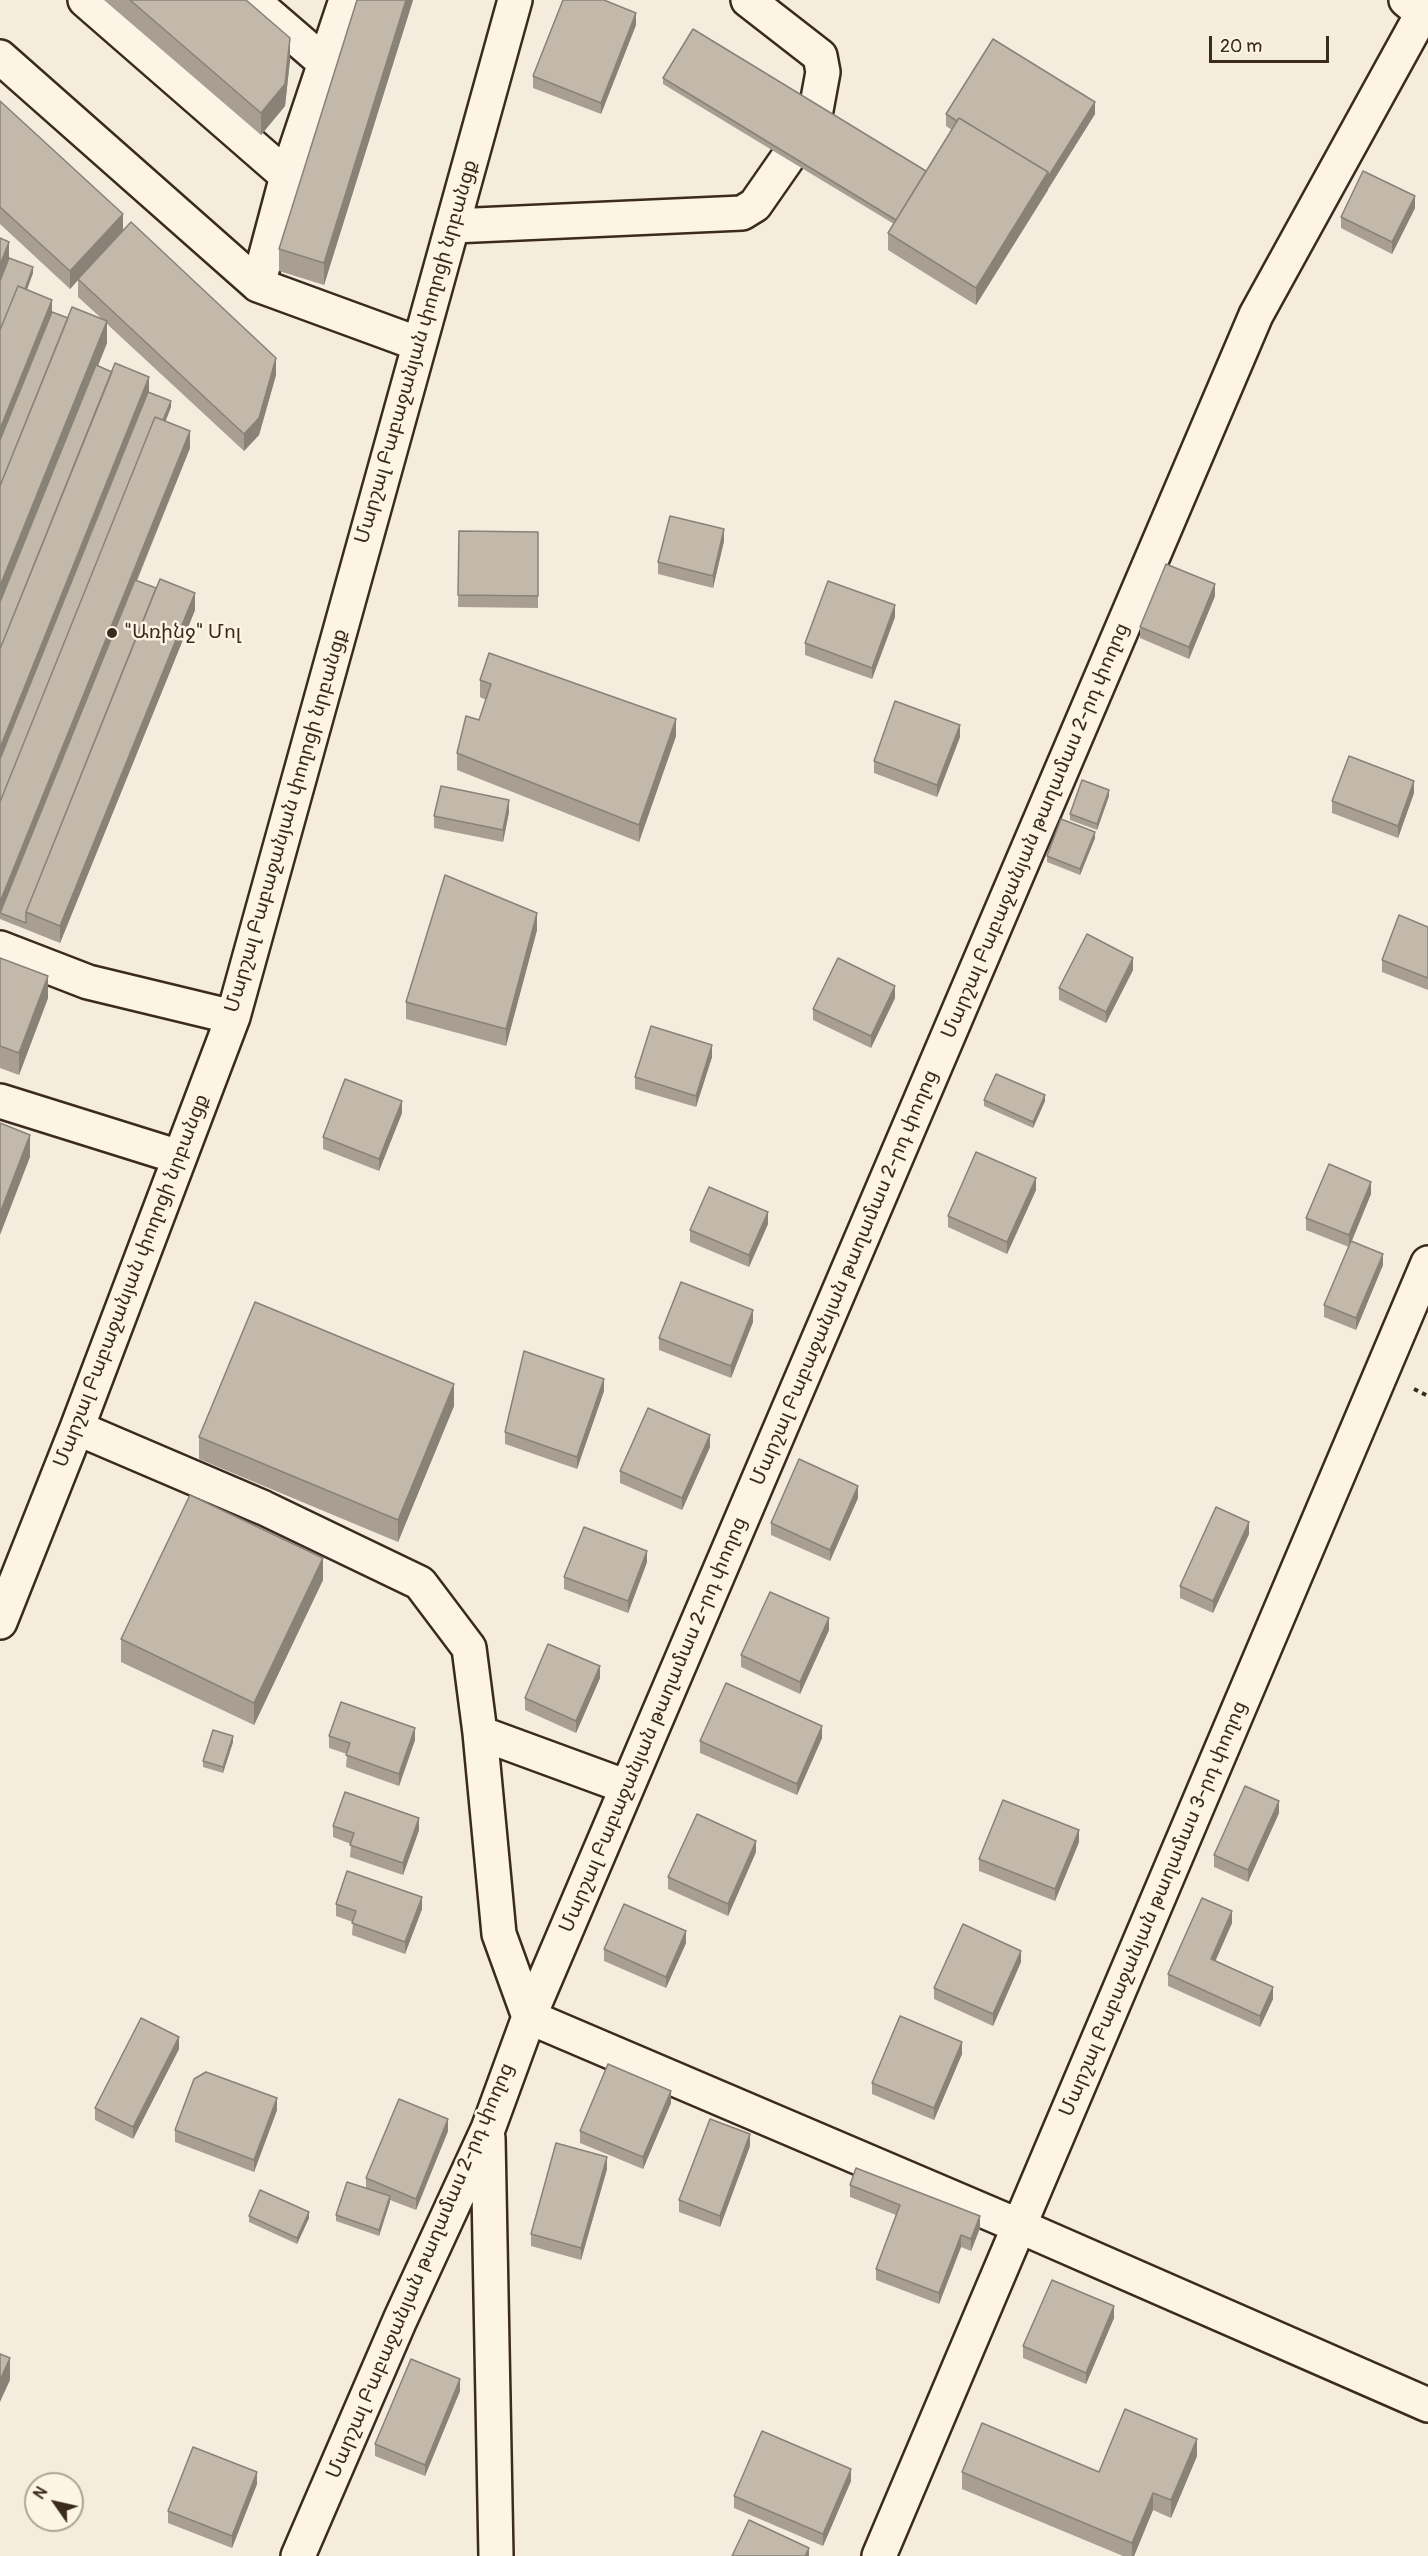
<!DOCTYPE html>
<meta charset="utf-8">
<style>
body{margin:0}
#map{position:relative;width:1428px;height:2556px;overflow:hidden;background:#f4eddd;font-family:Pangolin,sans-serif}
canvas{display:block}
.north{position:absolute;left:24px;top:2472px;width:60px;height:60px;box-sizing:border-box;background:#fcf5e5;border:2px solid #afa495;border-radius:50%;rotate:304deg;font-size:16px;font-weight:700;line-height:24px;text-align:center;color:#3b2a1e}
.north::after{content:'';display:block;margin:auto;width:21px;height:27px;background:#3b2a1e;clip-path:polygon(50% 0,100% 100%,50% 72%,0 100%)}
.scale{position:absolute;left:1209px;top:36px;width:120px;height:27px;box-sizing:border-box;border:3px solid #3b2a1e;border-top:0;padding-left:8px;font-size:18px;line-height:21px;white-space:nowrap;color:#3b2a1e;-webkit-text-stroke:4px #fcf5e5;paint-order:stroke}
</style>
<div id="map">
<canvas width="1428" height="2556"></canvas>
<div class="north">N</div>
<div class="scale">20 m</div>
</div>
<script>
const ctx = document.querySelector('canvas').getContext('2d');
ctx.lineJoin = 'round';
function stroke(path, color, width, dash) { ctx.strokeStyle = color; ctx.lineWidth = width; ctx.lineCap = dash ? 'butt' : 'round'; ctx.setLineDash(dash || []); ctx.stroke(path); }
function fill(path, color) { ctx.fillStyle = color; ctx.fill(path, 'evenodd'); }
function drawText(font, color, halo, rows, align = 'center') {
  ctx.font = font + ' Pangolin,"Noto Sans Armenian",sans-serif'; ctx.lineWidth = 5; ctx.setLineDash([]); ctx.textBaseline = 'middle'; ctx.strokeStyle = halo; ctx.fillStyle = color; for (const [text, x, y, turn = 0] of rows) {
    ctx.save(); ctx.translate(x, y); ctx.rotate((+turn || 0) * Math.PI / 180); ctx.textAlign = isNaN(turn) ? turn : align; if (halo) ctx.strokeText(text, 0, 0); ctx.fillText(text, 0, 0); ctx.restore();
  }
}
const minor = new Path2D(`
 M 85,0 L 287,176
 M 252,0 L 325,63
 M 748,0 L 820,56 L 823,72 L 816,110
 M 0,57 L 258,285 L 287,176 L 346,0
 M 453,226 L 742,213 L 755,205 L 787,159
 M 258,285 L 419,344
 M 0,948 L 88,982 L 233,1017
 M 0,1101 L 179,1157
 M 77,1428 L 264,1508 L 420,1583 L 469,1648 L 480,1733 L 499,1934 L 529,2017 L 1019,2226 L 1428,2405
 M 0,1622 L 77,1428 L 233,1017 L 515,0
 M 480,1733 L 627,1787
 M 488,2138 L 496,2556
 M 298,2556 L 400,2320 L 488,2129 L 529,2017 L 1256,315 L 1422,14 L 1428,12
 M 879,2556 L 1428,1263`);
const major = new Path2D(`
 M 1406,0 L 1428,18`);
stroke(minor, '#3b2a1e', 38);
stroke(major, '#3b2a1e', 38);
stroke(new Path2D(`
 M 1414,1389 L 1428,1396`), '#3b2a1e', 4, [4.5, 4.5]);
stroke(minor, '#fcf5e5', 33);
stroke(major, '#fcf5e5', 33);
fill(new Path2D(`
 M 104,0 L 246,0 L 290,60 L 285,106 L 261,135 Z
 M 357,0 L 413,0 L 324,285 L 279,271 L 279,249 Z
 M 636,25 L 601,114 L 533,88 L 533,76 Z
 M 663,78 L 926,171 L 952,130 L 946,126 L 946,114 L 1095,114 L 976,305 L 888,250 L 888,233 L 894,224 L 663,84 Z
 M 0,101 L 123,231 L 276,375 L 259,435 L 244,451 L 107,324 L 107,343 L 98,366 L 149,392 L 171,407 L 165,421 L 190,448 L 137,581 L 195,610 L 60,943 L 0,919 L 0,238 L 9,258 L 33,273 L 27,290 L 52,312 L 68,318 L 101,318 L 78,297 L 78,280 L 70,289 L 0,224 Z
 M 1415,208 L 1392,254 L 1341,228 L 1341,217 Z
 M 459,531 L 538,532 L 538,608 L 458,607 Z
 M 724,541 L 713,588 L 658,574 L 658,562 Z
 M 1215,596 L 1189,659 L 1140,638 L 1140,627 Z
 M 895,617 L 872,679 L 805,655 L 805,643 Z
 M 480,680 L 676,736 L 639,842 L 457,770 L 457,753 L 479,720 L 486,700 L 480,697 Z
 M 960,737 L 937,797 L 874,773 L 874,761 Z
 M 1414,793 L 1398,838 L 1332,813 L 1332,801 Z
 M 1109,796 L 1097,830 L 1070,820 L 1070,814 Z
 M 509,812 L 503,842 L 434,828 L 434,816 Z
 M 1095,838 L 1080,875 L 1047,862 L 1047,856 Z
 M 1428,927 L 1428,990 L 1382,972 L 1382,960 Z
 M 537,930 L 506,1046 L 406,1019 L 406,1002 Z
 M 0,958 L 48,998 L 19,1075 L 0,1068 Z
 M 1133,970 L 1106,1023 L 1059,1000 L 1059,988 Z
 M 895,998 L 871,1048 L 813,1020 L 813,1009 Z
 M 712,1057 L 696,1107 L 635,1089 L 635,1077 Z
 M 984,1100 L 1045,1101 L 1033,1128 L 984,1106 Z
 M 402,1113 L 379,1171 L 323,1149 L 323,1137 Z
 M 1036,1190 L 1007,1254 L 948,1227 L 948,1216 Z
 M 1371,1194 L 1352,1241 L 1383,1265 L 1356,1330 L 1324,1317 L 1324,1305 L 1349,1247 L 1306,1230 L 1306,1218 Z
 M 768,1224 L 749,1267 L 690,1242 L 690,1230 Z
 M 753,1322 L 731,1378 L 659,1350 L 659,1338 Z
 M 604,1391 L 577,1469 L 505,1444 L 505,1432 Z
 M 454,1406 L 398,1542 L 199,1459 L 199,1437 Z
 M 710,1447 L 682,1510 L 620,1483 L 620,1471 Z
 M 858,1498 L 830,1561 L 771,1535 L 771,1523 Z
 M 1249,1534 L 1213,1613 L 1180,1598 L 1180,1586 Z
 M 647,1562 L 628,1613 L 564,1589 L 564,1577 Z
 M 323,1580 L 254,1725 L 121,1662 L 121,1639 Z
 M 829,1630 L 800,1694 L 741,1667 L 741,1655 Z
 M 600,1678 L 576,1733 L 525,1710 L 525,1698 Z
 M 329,1736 L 415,1740 L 399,1786 L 346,1767 L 347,1754 L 329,1748 Z
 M 822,1738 L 797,1795 L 700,1753 L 700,1741 Z
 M 233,1742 L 223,1773 L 203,1767 L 203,1761 Z
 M 1279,1813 L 1248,1882 L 1214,1867 L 1214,1855 Z
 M 333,1826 L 419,1830 L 403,1875 L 350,1857 L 351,1844 L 333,1837 Z
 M 1079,1842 L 1055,1901 L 979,1871 L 979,1859 Z
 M 756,1852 L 728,1916 L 668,1889 L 668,1877 Z
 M 336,1904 L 422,1909 L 405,1954 L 352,1935 L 353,1922 L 336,1916 Z
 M 1232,1923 L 1215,1961 L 1273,1999 L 1260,2027 L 1168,1986 L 1168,1974 Z
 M 686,1943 L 666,1988 L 604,1961 L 604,1949 Z
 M 1021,1962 L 993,2026 L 934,1999 L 934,1988 Z
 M 179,2049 L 133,2139 L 95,2120 L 95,2108 Z
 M 962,2054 L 934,2120 L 872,2094 L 872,2083 Z
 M 671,2103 L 643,2169 L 580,2143 L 580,2131 Z
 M 277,2110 L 254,2172 L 175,2142 L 175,2130 Z
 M 448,2131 L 416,2210 L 390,2200 L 379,2236 L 336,2221 L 336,2215 L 366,2188 L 366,2178 Z
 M 750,2146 L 720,2227 L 679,2212 L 679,2200 Z
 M 607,2169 L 581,2260 L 531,2246 L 531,2234 Z
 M 850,2185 L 980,2228 L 971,2251 L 961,2247 L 939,2304 L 876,2280 L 876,2269 L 896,2215 L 850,2197 Z
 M 249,2216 L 309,2218 L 297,2244 L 249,2222 Z
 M 1114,2318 L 1086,2384 L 1023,2358 L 1023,2346 Z
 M 460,2391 L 425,2476 L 375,2456 L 375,2444 Z
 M 1197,2456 L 1171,2518 L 1153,2510 L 1134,2556 L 1123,2556 L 962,2489 L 962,2472 L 1099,2472 Z
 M 851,2481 L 823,2546 L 734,2508 L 734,2496 Z
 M 257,2484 L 232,2548 L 168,2523 L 168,2511 Z`), '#a89f92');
fill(new Path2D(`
 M 406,0 L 413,0 L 324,285 L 324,263 Z
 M 636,13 L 636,25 L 601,114 L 601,103 Z
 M 290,38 L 290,60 L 285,106 L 261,135 L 261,113 Z
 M 1095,102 L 1095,114 L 1048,189 L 1048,177 Z
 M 1048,172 L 1048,190 L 976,305 L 976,288 Z
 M 1415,196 L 1415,208 L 1392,254 L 1392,242 Z
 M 123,214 L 123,231 L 70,289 L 70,271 Z
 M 9,242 L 9,264 L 0,287 L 0,265 Z
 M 33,267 L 33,273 L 21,305 L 21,299 Z
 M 52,300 L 52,317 L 0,446 L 0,429 Z
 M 107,321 L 107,343 L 0,608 L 0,586 Z
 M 276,358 L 276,375 L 259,435 L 244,451 L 244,434 Z
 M 149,377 L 149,394 L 0,765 L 0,748 Z
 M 171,401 L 171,407 L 160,436 L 160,430 Z
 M 190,431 L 190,448 L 2,913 L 0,913 L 0,919 L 0,902 Z
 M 724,529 L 724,541 L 713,588 L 713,576 Z
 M 1215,584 L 1215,596 L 1189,659 L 1189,647 Z
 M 195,593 L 195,610 L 60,943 L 60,926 Z
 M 895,605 L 895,617 L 872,679 L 872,668 Z
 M 676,719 L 676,736 L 639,842 L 639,825 Z
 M 960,725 L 960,737 L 937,797 L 937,785 Z
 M 1414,781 L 1414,793 L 1398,838 L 1398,826 Z
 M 1109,790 L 1109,796 L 1097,830 L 1097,824 Z
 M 509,800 L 509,812 L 503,842 L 503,830 Z
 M 1095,832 L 1095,838 L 1080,875 L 1080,869 Z
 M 537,913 L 537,930 L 506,1046 L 506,1029 Z
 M 1133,958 L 1133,970 L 1106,1023 L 1106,1012 Z
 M 48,976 L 48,998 L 19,1075 L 19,1053 Z
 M 895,986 L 895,998 L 871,1048 L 871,1036 Z
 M 712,1045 L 712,1057 L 696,1107 L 696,1096 Z
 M 1045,1095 L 1045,1101 L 1033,1128 L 1033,1122 Z
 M 402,1101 L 402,1113 L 379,1171 L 379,1159 Z
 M 30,1135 L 30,1157 L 0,1235 L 0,1213 Z
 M 1036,1178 L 1036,1190 L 1007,1254 L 1007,1242 Z
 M 1371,1182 L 1371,1194 L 1349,1247 L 1349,1235 Z
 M 768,1212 L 768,1224 L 749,1267 L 749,1255 Z
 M 1383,1254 L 1383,1265 L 1356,1330 L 1356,1318 Z
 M 753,1310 L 753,1322 L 731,1378 L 731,1366 Z
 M 604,1379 L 604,1391 L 577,1469 L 577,1457 Z
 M 454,1384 L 454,1406 L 398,1542 L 398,1520 Z
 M 710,1435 L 710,1447 L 682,1510 L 682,1498 Z
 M 858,1486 L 858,1498 L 830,1561 L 830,1550 Z
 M 1249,1522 L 1249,1534 L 1213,1613 L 1213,1601 Z
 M 647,1551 L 647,1562 L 628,1613 L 628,1601 Z
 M 323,1558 L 323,1580 L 254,1725 L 254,1703 Z
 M 829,1618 L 829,1630 L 800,1694 L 800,1682 Z
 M 600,1666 L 600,1678 L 576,1733 L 576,1721 Z
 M 822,1726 L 822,1738 L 797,1795 L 797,1784 Z
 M 415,1728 L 415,1740 L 399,1786 L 399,1774 Z
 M 233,1736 L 233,1742 L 223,1773 L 223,1767 Z
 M 1279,1801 L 1279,1813 L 1248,1882 L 1248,1870 Z
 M 419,1818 L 419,1830 L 403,1875 L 403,1863 Z
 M 1079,1830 L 1079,1842 L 1055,1901 L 1055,1889 Z
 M 756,1841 L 756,1852 L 728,1916 L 728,1904 Z
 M 422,1897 L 422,1909 L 405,1954 L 405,1942 Z
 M 1232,1911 L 1232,1923 L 1211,1971 L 1211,1959 Z
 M 686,1931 L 686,1943 L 666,1988 L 666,1977 Z
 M 1021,1951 L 1021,1962 L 993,2026 L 993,2014 Z
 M 1273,1987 L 1273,1999 L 1260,2027 L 1260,2016 Z
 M 179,2037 L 179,2049 L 133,2139 L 133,2127 Z
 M 962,2042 L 962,2054 L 934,2120 L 934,2108 Z
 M 671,2091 L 671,2103 L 643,2169 L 643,2157 Z
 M 277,2098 L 277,2110 L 254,2172 L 254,2160 Z
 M 448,2119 L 448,2131 L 416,2210 L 416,2199 Z
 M 750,2134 L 750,2146 L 720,2227 L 720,2216 Z
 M 607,2157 L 607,2169 L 581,2260 L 581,2248 Z
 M 390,2196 L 390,2202 L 379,2236 L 379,2230 Z
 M 309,2212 L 309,2218 L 297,2244 L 297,2238 Z
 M 980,2216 L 980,2228 L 971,2251 L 971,2239 Z
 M 961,2235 L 961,2247 L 939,2304 L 939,2293 Z
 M 1114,2306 L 1114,2318 L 1086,2384 L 1086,2373 Z
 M 10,2358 L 10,2380 L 0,2402 L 0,2380 Z
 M 460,2379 L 460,2391 L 425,2476 L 425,2465 Z
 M 1197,2439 L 1197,2456 L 1171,2518 L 1171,2500 Z
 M 851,2469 L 851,2481 L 823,2546 L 823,2534 Z
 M 257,2472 L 257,2484 L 232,2548 L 232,2536 Z
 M 1153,2493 L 1153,2510 L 1134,2556 L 1132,2556 L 1132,2543 Z
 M 809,2548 L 809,2556 L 805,2556 Z`), '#888277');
const building = new Path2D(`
 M 130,0 L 246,0 L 290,38 L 285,84 L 261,113 Z
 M 357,0 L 406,0 L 324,263 L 279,249 Z
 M 563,0 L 604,0 L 636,13 L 601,103 L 533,76 Z
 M 693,29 L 926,171 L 896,220 L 663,78 Z
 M 993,39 L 1095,102 L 1048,177 L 1048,172 L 959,118 L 957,121 L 946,114 Z
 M 0,101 L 123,214 L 70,271 L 0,207 Z
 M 959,118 L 1048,172 L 976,288 L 888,233 Z
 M 1363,171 L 1415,196 L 1392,242 L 1341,217 Z
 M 131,222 L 276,358 L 259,418 L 244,434 L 78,279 Z
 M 0,238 L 9,242 L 0,265 Z
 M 9,258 L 33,267 L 25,289 L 18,286 L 0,330 L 0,281 Z
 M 18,286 L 52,300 L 0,429 L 0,330 Z
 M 72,307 L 107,321 L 0,586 L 0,486 Z
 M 52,312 L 68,318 L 0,486 L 0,440 Z
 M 115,363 L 149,377 L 0,748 L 0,649 Z
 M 96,365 L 112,372 L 0,649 L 0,602 Z
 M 148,392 L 171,401 L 163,420 L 155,417 L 0,802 L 0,759 Z
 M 155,417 L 190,431 L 0,902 L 0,802 Z
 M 670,516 L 724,529 L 713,576 L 658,562 Z
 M 459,531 L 538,532 L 538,596 L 458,595 Z
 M 1166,564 L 1215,584 L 1189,647 L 1140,627 Z
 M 160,579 L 195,593 L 60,926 L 26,912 Z
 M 135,580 L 156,588 L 26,912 L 26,923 L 0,913 Z
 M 828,581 L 895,605 L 872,668 L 805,643 Z
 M 489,653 L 676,719 L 639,825 L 457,753 L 466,716 L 479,720 L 491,684 L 480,680 Z
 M 895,701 L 960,725 L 937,785 L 874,761 Z
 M 1349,756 L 1414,781 L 1398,826 L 1332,801 Z
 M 1082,780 L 1109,790 L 1097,824 L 1070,814 Z
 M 441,786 L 509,800 L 503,830 L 434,816 Z
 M 1061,819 L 1095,832 L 1080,869 L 1047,856 Z
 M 445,875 L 537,913 L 506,1029 L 406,1002 Z
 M 1399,915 L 1428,927 L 1428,978 L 1382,960 Z
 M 1087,934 L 1133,958 L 1106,1012 L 1059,988 Z
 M 0,958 L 48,976 L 19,1053 L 0,1046 Z
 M 838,958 L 895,986 L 871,1036 L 813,1009 Z
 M 651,1026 L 712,1045 L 696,1096 L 635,1077 Z
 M 996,1074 L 1045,1095 L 1033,1122 L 984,1100 Z
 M 345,1079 L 402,1101 L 379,1159 L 323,1137 Z
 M 0,1123 L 30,1135 L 0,1213 Z
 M 976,1152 L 1036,1178 L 1007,1242 L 948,1216 Z
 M 1329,1164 L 1371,1182 L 1349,1235 L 1306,1218 Z
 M 709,1187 L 768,1212 L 749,1255 L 690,1230 Z
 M 1351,1241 L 1383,1254 L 1356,1318 L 1324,1305 Z
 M 681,1282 L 753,1310 L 731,1366 L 659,1338 Z
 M 255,1302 L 454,1384 L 398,1520 L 199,1437 Z
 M 524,1351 L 604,1379 L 577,1457 L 505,1432 Z
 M 648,1408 L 710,1435 L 682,1498 L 620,1471 Z
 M 799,1459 L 858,1486 L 830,1550 L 771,1523 Z
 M 190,1495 L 323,1558 L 254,1703 L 121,1639 Z
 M 1216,1507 L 1249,1522 L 1213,1601 L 1180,1586 Z
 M 584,1527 L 647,1551 L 628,1601 L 564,1577 Z
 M 770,1592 L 829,1618 L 800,1682 L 741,1655 Z
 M 548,1644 L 600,1666 L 576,1721 L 525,1698 Z
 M 726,1683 L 822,1726 L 797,1784 L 700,1741 Z
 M 341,1702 L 415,1728 L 399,1774 L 346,1755 L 350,1743 L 329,1736 Z
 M 213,1730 L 233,1736 L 223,1767 L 203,1761 Z
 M 1245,1786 L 1279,1801 L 1248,1870 L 1214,1855 Z
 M 345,1792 L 419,1818 L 403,1863 L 350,1845 L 354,1833 L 333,1826 Z
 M 1003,1800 L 1079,1830 L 1055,1889 L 979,1859 Z
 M 697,1814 L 756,1841 L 728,1904 L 668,1877 Z
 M 347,1871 L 422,1897 L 405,1942 L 352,1923 L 356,1911 L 336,1904 Z
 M 1202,1898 L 1232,1911 L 1211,1959 L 1273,1987 L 1260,2016 L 1168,1974 Z
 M 624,1904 L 686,1931 L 666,1977 L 604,1949 Z
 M 963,1924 L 1021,1951 L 993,2014 L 934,1988 Z
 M 900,2016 L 962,2042 L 934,2108 L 872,2083 Z
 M 141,2018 L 179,2037 L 133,2127 L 95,2108 Z
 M 608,2064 L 671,2091 L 643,2157 L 580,2131 Z
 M 206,2072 L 277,2098 L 254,2160 L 175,2130 L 194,2079 Z
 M 399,2099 L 448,2119 L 416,2199 L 366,2178 Z
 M 710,2119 L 750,2134 L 720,2216 L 679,2200 Z
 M 556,2143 L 607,2157 L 581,2248 L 531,2234 Z
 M 856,2168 L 980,2216 L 971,2239 L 961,2235 L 939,2293 L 876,2269 L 900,2205 L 850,2185 Z
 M 347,2182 L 390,2196 L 379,2230 L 336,2215 Z
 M 260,2190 L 309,2212 L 297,2238 L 249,2216 Z
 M 1052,2280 L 1114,2306 L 1086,2373 L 1023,2346 Z
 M 0,2354 L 10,2358 L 0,2380 Z
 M 411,2359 L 460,2379 L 425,2465 L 375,2444 Z
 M 1125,2409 L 1197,2439 L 1171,2500 L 1153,2493 L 1132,2543 L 962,2472 L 982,2423 L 1099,2472 Z
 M 762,2431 L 851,2469 L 823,2534 L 734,2496 Z
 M 193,2447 L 257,2472 L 232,2536 L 168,2511 Z
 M 749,2520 L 809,2548 L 805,2556 L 732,2556 Z`);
fill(building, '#c3b9aa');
stroke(building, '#888277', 1.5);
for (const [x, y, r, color] of [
 [112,633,6,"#3b2a1e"]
]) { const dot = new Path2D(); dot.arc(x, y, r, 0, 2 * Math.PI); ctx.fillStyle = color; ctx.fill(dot); stroke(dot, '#fcf5e5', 2); }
drawText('20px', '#3b2a1e', '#fcf5e5', [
 ["Մարշալ Բաբաջանյան փողոցի նրբանցք",417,352,-74],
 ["Մարշալ Բաբաջանյան փողոցի նրբանցք",287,821,-74],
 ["Մարշալ Բաբաջանյան թաղամաս 2-րդ փողոց",1036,831,-67],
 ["Մարշալ Բաբաջանյան թաղամաս 2-րդ փողոց",845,1278,-67],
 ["Մարշալ Բաբաջանյան փողոցի նրբանցք",132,1281,-69],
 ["Մարշալ Բաբաջանյան թաղամաս 2-րդ փողոց",654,1725,-67],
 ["Մարշալ Բաբաջանյան թաղամաս 3-րդ փողոց",1154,1909,-67],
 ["Մարշալ Բաբաջանյան թաղամաս 2-րդ փողոց",421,2271,-67]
]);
drawText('20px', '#3b2a1e', '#fcf5e5', [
 ["\"Առինջ\" Մոլ",124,633]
], 'left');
</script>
